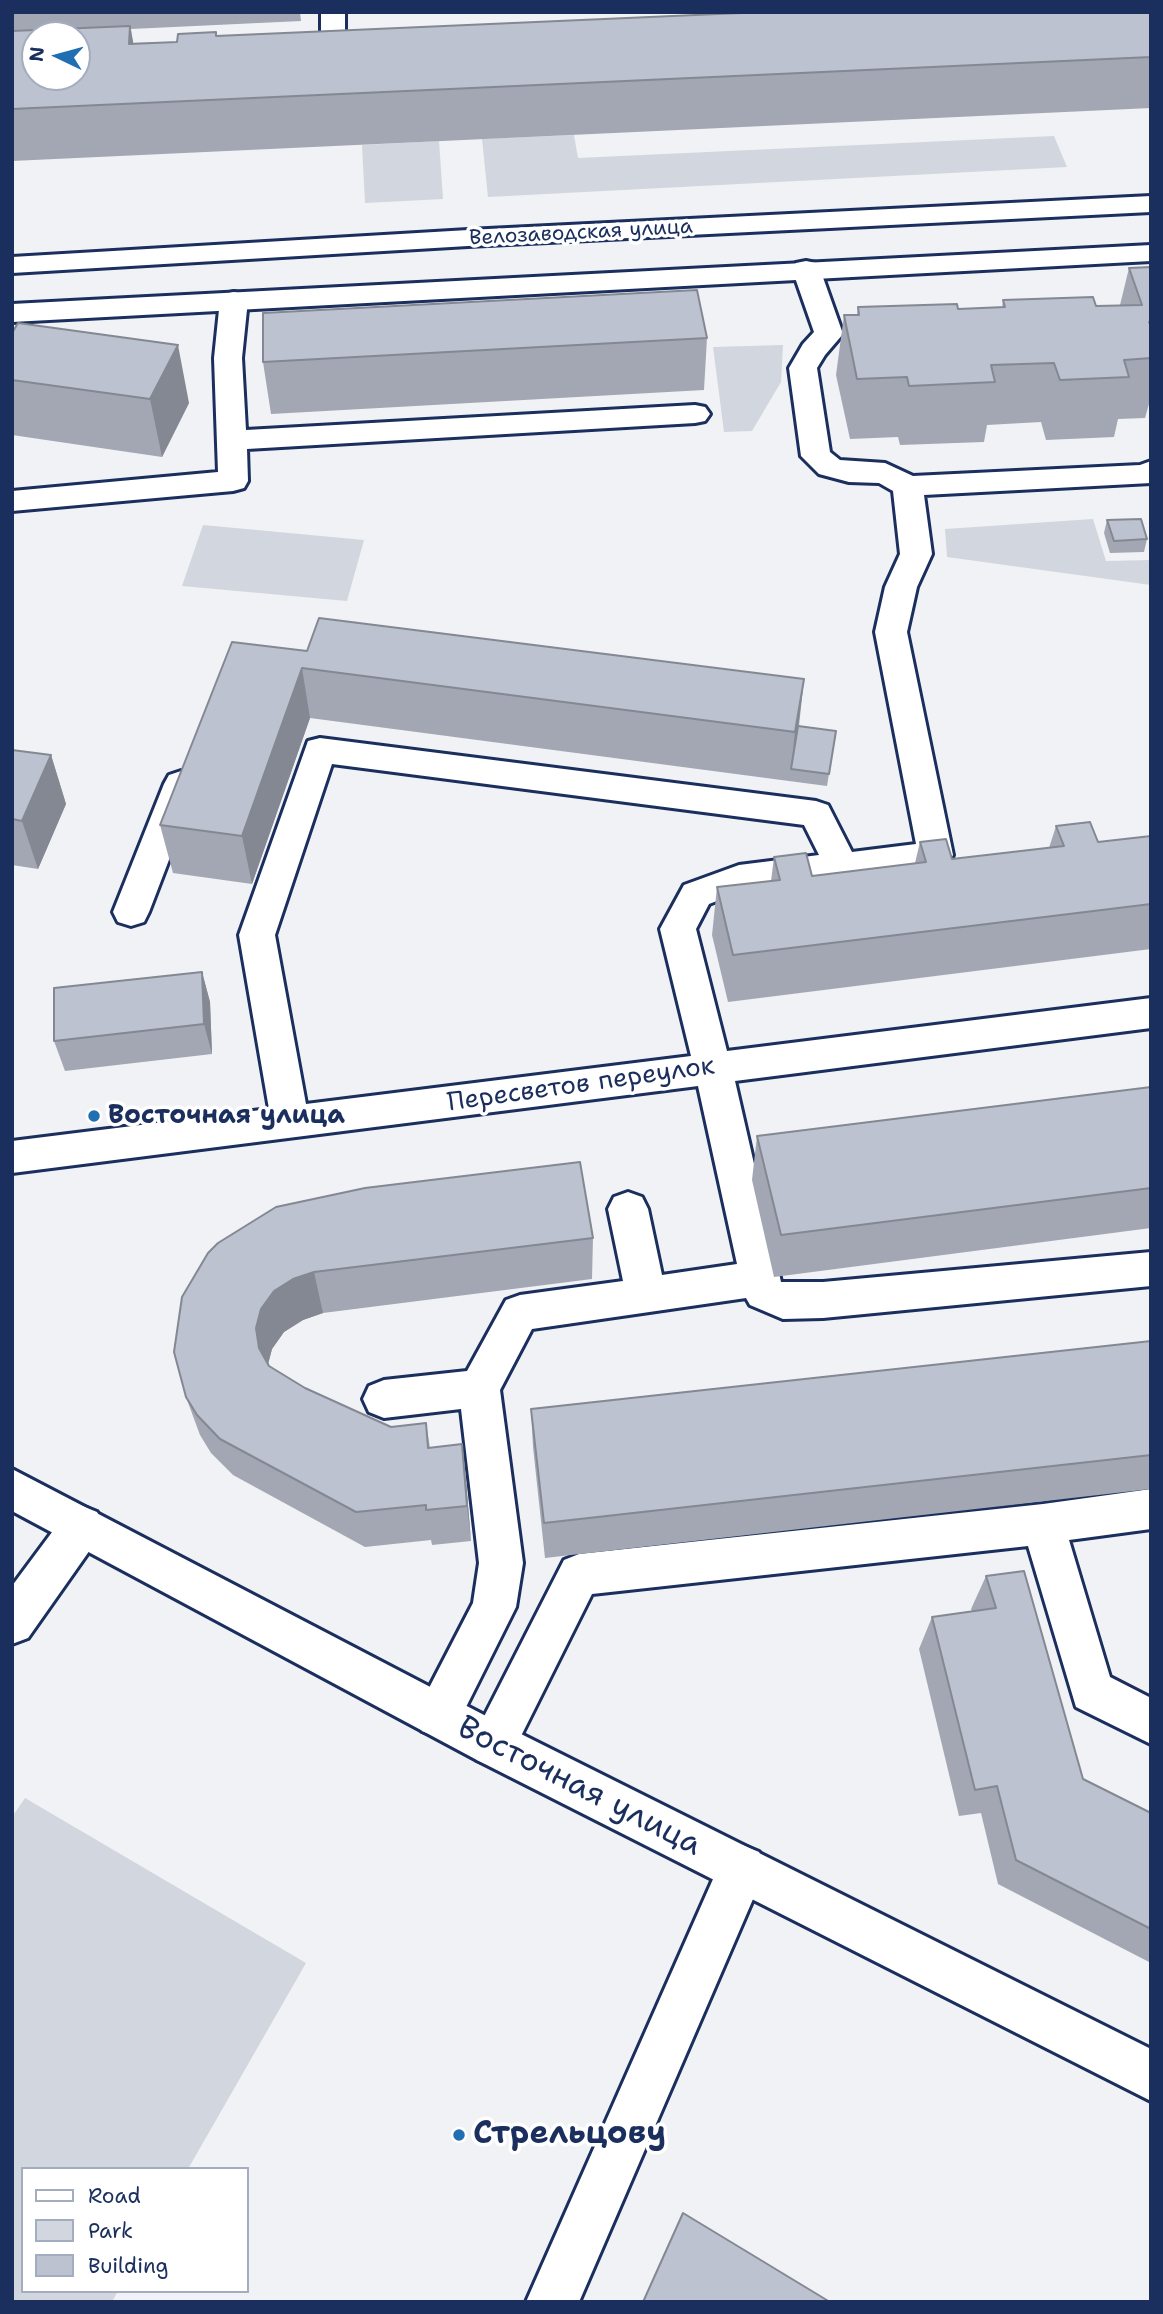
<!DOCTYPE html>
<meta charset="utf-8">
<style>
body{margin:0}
#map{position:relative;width:1163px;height:2314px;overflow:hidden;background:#f1f2f5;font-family:"Shantell Sans",sans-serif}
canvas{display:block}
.frame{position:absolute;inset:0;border:14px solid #1b2f5e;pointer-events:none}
.legend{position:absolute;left:21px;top:2167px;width:228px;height:126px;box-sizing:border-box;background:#fff;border:2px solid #a4acbf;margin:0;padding:9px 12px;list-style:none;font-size:21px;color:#1b2f5e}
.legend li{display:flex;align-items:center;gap:14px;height:35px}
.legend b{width:35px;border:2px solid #a4acbf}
.north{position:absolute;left:21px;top:21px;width:70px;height:70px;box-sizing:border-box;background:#fff;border:2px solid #a4acbf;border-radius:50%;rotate:275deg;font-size:19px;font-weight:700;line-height:28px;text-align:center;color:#1b2f5e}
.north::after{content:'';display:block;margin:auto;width:24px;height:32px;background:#1f6fb2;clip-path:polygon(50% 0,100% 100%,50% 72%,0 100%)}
</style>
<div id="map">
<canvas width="1163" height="2314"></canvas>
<div class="frame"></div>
<ul class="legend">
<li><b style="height:9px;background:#fff"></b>Road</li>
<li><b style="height:19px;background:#d2d6df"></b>Park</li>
<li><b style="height:19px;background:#bcc2d0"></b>Building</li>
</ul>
<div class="north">N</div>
</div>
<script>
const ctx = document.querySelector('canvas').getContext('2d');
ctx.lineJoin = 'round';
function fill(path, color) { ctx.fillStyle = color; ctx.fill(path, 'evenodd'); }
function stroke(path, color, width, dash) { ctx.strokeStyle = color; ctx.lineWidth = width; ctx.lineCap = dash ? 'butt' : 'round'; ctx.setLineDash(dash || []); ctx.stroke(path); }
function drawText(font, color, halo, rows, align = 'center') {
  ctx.font = font + ' "Shantell Sans",sans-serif'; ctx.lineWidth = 7; ctx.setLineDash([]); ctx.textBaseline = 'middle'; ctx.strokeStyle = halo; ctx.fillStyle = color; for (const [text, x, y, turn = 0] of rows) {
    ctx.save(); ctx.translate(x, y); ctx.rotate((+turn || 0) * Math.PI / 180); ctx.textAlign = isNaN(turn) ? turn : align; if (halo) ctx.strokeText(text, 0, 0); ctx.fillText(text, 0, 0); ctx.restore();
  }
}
fill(new Path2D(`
 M 574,135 L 578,158 L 1054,136 L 1067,167 L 488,197 L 482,139 Z
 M 439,141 L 443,199 L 365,203 L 362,145 Z
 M 783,345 L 781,382 L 752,431 L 724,432 L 713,347 Z
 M 1093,519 L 1106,561 L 1151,560 L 1151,585 L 947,557 L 945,529 Z
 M 203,525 L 364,540 L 347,601 L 182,586 Z
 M 25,1798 L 306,1963 L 188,2169 L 23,2169 L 23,2291 L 118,2291 L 112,2302 L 12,2302 L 12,1817 Z`), '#d2d6df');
const minor = new Path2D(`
 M 321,12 L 345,12 L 345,53 L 342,58 L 333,60 L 324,58 L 321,53 Z
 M 806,261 L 816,263 L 820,269 L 843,334 L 825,355 L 817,368 L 830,452 L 840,460 L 885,463 L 913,476 L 1140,465 L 1151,461 L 1151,483 L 924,495 L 932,554 L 917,587 L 907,632 L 953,855 L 948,864 L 936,868 L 743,891 L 709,904 L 696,929 L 727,1051 L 1151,998 L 1151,1028 L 735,1081 L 781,1282 L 823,1282 L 1151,1252 L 1151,1286 L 823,1318 L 783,1319 L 750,1305 L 746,1298 L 532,1329 L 500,1390 L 523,1563 L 516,1607 L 454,1731 L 438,1737 L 422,1731 L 415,1715 L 473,1603 L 479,1563 L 461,1409 L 384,1418 L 369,1412 L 363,1399 L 369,1386 L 384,1380 L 467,1371 L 506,1300 L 520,1295 L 623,1281 L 608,1209 L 614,1197 L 628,1192 L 642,1197 L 648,1209 L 662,1275 L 737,1264 L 698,1086 L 12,1173 L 12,1141 L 269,1109 L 239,935 L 308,741 L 320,738 L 816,801 L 828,805 L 852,852 L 916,844 L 875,632 L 885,587 L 900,554 L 893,491 L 879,483 L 849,482 L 819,474 L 801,456 L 789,368 L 803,344 L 814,332 L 792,269 L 796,263 ZM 332,764 L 804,825 L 819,855 L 739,865 L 684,885 L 660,929 L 691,1056 L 306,1104 L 275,935 Z
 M 234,292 L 244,294 L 248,300 L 242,358 L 246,430 L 695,405 L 705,407 L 710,414 L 705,421 L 695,423 L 247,449 L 248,481 L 244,488 L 233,491 L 12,511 L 12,491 L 218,472 L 214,358 L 220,300 L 224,294 Z
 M 181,771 L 193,775 L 198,784 L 149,912 L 144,922 L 131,926 L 118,922 L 113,912 L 164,784 L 169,775 Z
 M 1151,1489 L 1151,1529 L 1069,1540 L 1110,1677 L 1151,1698 L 1151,1744 L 1076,1707 L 1028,1546 L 592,1594 L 509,1760 L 493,1767 L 477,1760 L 470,1744 L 564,1560 L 579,1554 L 1043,1504 Z
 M 82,1506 L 97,1512 L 104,1526 L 97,1540 L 28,1638 L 12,1644 L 12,1586 L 67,1512 Z
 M 742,1845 L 759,1852 L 766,1869 L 579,2302 L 526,2302 L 725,1852 Z`);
const major = new Path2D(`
 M 1151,196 L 1151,212 L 468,246 L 12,273 L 12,257 L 468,230 Z
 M 1151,245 L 1151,261 L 12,322 L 12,304 Z
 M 12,1469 L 509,1728 L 1151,2049 L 1151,2101 L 477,1760 L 12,1511 Z`);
stroke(minor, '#1b2f5e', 6);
stroke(major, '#1b2f5e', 6);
fill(minor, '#fff');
fill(major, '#fff');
fill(new Path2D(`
 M 12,12 L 300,12 L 301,21 L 131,29 L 133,43 L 177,42 L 217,36 L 1151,12 L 1151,108 L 12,161 Z
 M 1151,267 L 1151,397 L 1145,418 L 1118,419 L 1114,437 L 1046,440 L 1041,422 L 987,425 L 984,442 L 900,445 L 898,437 L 850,439 L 836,375 L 844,315 L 857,315 L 858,307 L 958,309 L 1002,308 L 1003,300 L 1096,306 L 1120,305 L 1129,268 Z
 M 12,333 L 189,403 L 162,457 L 12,435 Z
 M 707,338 L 704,390 L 271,414 L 263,362 Z
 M 1107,520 L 1147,539 L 1144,552 L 1110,553 L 1104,533 Z
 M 307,651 L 804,679 L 799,726 L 836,731 L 827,786 L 310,718 L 252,884 L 173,873 L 160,825 Z
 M 12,750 L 51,755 L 66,804 L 38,869 L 12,865 Z
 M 1056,826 L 1098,842 L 1151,836 L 1151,949 L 728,1002 L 712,935 L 717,887 L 771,881 L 774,857 L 812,876 L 915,863 L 920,842 L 952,859 L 1049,848 Z
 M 202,972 L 210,1002 L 212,1054 L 65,1071 L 54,1041 Z
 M 1151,1087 L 1151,1228 L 774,1277 L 752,1180 L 757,1136 Z
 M 593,1238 L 592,1279 L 323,1313 L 303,1320 L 284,1332 L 272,1349 L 268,1364 L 269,1366 L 305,1388 L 391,1427 L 426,1423 L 430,1448 L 466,1481 L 471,1541 L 432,1545 L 431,1540 L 365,1547 L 233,1475 L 211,1453 L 200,1435 L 186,1397 L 208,1253 Z
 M 1151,1341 L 1151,1489 L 545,1558 L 533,1447 L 531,1409 Z
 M 986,1576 L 1083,1779 L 1151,1813 L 1151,1963 L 998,1884 L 981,1813 L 959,1816 L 919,1649 L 932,1617 L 972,1611 L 971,1609 Z`), '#a2a7b3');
fill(new Path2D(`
 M 130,26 L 140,77 L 129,44 Z
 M 178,345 L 189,403 L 162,457 L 150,399 Z
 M 302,668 L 310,718 L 252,884 L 242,836 Z
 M 804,679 L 798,729 L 791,769 L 795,732 Z
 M 51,755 L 66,804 L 38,869 L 22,821 Z
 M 202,972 L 210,1002 L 212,1054 L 204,1024 Z
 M 314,1272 L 323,1313 L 303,1320 L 284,1332 L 272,1349 L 267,1368 L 259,1348 L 256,1328 L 261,1309 L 274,1291 L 293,1279 Z
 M 462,1444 L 466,1481 L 471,1541 L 467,1506 Z`), '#848892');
const building = new Path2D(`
 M 764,12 L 1151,12 L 1151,57 L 12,109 L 12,31 L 130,26 L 129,44 L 177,42 L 178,34 L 216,32 L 216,36 ZM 35,35 L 77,35 L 77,77 L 35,77 Z
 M 1151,267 L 1151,322 L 1149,322 L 1151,327 L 1151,358 L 1124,360 L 1129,377 L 1060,380 L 1054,363 L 991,365 L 995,382 L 909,386 L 907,377 L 857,379 L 844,315 L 859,315 L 858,307 L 957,304 L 958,309 L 1005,307 L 1003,300 L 1093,297 L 1096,306 L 1142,305 L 1129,268 Z
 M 697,290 L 707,338 L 263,362 L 263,313 Z
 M 18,323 L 178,345 L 150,399 L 12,380 L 12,333 Z
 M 1141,519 L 1147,539 L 1114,541 L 1107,520 Z
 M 319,618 L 804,679 L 795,732 L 302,668 L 242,836 L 160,825 L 232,642 L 307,651 Z
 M 798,726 L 836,731 L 829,774 L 791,769 Z
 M 12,750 L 51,755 L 22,821 L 12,819 Z
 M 1090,822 L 1098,842 L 1151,836 L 1151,904 L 733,955 L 717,887 L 780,880 L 774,857 L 806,853 L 812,876 L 926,862 L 920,842 L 946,839 L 952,859 L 1064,846 L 1056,826 Z
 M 202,972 L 204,1024 L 54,1041 L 54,988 Z
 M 1151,1087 L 1151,1188 L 781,1235 L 757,1136 Z
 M 580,1162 L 593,1238 L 314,1272 L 293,1279 L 274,1291 L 261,1309 L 256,1328 L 259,1348 L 269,1366 L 305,1388 L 391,1427 L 426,1423 L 428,1448 L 462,1444 L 467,1506 L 426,1510 L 426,1505 L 356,1512 L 220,1439 L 197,1415 L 186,1397 L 174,1352 L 182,1297 L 208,1253 L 218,1243 L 276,1207 L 365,1188 Z
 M 1151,1341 L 1151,1455 L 544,1523 L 531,1409 Z
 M 1024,1571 L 1083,1779 L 1151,1813 L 1151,1929 L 1016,1860 L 997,1786 L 975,1790 L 932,1617 L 996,1608 L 986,1576 Z
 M 683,2213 L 830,2302 L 643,2302 Z`);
fill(building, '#bcc2d0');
stroke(building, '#848892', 2);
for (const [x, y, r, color] of [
 [94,1116,7,"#1f6fb2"],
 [459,2135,7,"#1f6fb2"]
]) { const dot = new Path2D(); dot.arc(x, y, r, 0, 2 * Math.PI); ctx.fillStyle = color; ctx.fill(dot); stroke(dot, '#fff', 2.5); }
drawText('21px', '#1b2f5e', '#fff', [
 ["Велозаводская улица",581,233,-3]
]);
drawText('26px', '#1b2f5e', '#fff', [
 ["Пересветов переулок",581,1085,-8]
]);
drawText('bold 26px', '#1b2f5e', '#fff', [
 ["Восточная улица",108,1116]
], 'left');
drawText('32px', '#1b2f5e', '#fff', [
 ["Восточная улица",579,1787,27]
]);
drawText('bold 32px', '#1b2f5e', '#fff', [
 ["Стрельцову",473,2135]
], 'left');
</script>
